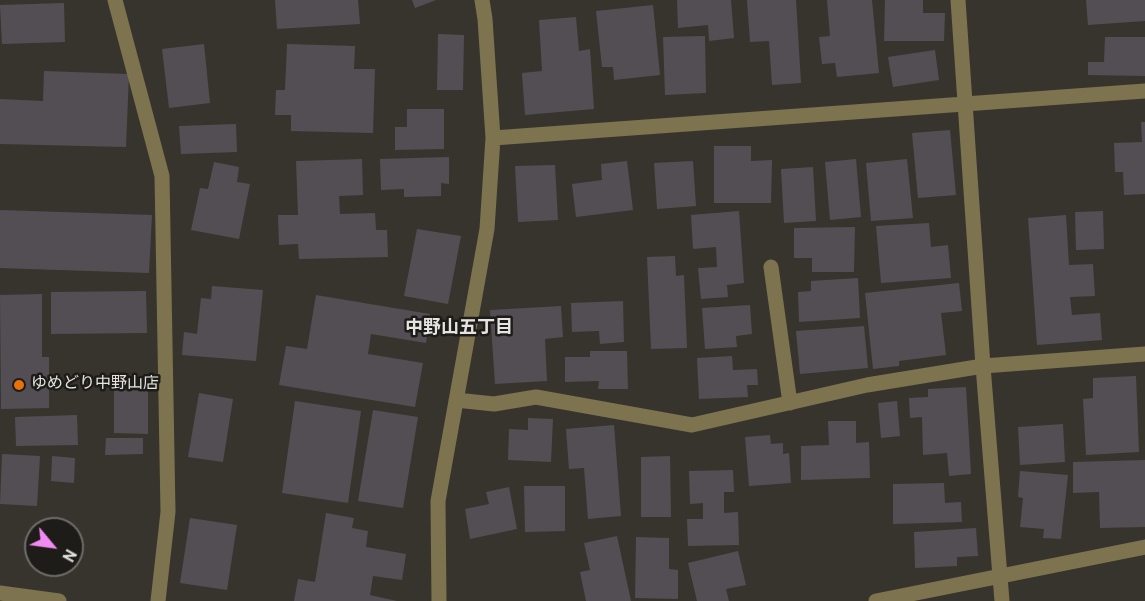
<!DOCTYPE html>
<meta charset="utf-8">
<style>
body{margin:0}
#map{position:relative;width:1145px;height:601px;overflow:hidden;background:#37342e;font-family:Overpass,sans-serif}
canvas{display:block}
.north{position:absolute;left:24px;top:517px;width:60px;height:60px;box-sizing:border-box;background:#1d1c19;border:2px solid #6d6c69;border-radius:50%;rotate:119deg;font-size:16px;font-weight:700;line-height:24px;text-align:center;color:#e6e4e0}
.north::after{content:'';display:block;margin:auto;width:21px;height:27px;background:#f28af3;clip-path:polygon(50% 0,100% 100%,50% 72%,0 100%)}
</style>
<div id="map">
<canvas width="1145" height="601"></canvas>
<div class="north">N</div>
</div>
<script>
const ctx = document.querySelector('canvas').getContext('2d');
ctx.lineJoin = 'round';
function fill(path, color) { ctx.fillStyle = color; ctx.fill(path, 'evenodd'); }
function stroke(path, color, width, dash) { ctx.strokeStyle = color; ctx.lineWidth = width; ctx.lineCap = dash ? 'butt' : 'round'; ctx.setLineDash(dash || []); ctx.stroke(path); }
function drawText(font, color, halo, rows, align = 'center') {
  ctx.font = font + ' Overpass,"Noto Sans JP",sans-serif'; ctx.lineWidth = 5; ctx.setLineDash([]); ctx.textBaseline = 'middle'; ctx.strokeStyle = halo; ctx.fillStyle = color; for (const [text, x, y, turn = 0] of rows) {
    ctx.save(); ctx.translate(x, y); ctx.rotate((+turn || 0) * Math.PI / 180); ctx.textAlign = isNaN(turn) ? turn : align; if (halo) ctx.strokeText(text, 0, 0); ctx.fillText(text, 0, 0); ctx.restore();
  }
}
fill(new Path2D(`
 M 275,0 L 358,0 L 360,24 L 277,29 Z
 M 412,0 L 436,0 L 415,8 Z
 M 677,0 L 731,0 L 734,38 L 709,41 L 708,25 L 678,28 Z
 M 747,0 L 796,0 L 801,83 L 772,85 L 769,41 L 750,42 Z
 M 827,0 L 872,0 L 879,73 L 837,77 L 835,63 L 822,64 L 819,37 L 830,36 Z
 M 885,0 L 923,0 L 923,13 L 945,13 L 944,41 L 884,41 Z
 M 1086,0 L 1145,0 L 1145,21 L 1088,25 Z
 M 64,3 L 65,42 L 2,44 L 0,5 Z
 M 653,5 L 660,75 L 614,80 L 613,67 L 602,67 L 596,11 Z
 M 576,17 L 579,51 L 590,49 L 594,109 L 525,115 L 522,73 L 542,71 L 539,20 Z
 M 438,34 L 464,35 L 463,90 L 437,90 Z
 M 705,36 L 706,93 L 665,95 L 663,37 Z
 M 1105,37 L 1145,37 L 1145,76 L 1088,75 L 1088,62 L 1104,62 Z
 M 204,44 L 210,103 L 169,108 L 162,49 Z
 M 287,44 L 355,46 L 354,69 L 375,69 L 373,133 L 291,131 L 291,115 L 275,115 L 276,90 L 285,90 Z
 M 935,50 L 939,80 L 893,87 L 888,57 Z
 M 44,71 L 129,74 L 126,147 L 0,144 L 0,99 L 43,101 Z
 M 407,109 L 444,109 L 444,149 L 395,150 L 395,127 L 407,127 Z
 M 1141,122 L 1145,122 L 1145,194 L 1124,195 L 1123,172 L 1115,172 L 1114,143 L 1142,142 Z
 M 236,124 L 237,152 L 181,154 L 179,126 Z
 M 950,130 L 956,195 L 918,198 L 912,133 Z
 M 714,146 L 751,146 L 751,161 L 772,160 L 771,203 L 714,203 Z
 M 449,157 L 449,184 L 441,183 L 441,196 L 404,197 L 404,189 L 381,190 L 380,159 Z
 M 362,159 L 363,195 L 339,196 L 340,214 L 375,213 L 376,230 L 387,230 L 388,257 L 299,259 L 298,244 L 279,245 L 278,215 L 298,215 L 296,161 Z
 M 856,159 L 861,217 L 830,220 L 825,162 Z
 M 907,159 L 913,218 L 871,221 L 866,163 Z
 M 627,161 L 633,210 L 576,217 L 572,184 L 602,180 L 601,164 Z
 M 693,161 L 696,206 L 657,209 L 654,163 Z
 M 214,162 L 239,167 L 237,182 L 250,184 L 239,239 L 191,230 L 200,188 L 208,189 Z
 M 555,165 L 558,220 L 518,222 L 515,166 Z
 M 813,167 L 816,221 L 784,223 L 781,169 Z
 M 0,210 L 152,215 L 149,273 L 0,268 Z
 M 739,211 L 744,283 L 727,285 L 728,297 L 701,299 L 698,268 L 717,267 L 716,247 L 693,249 L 691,215 Z
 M 1103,211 L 1104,249 L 1076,250 L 1075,212 Z
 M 1066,215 L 1069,265 L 1093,264 L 1095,296 L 1070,297 L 1072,315 L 1100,313 L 1102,340 L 1037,345 L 1028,218 Z
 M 929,223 L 931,247 L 948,245 L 951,278 L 881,283 L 876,226 Z
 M 855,227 L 854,272 L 812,272 L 812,258 L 794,258 L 794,228 Z
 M 417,229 L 461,236 L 448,304 L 404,296 Z
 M 675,256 L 676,276 L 684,275 L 687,348 L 651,349 L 647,257 Z
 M 858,278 L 860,318 L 799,322 L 798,292 L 811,291 L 811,281 Z
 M 959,283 L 962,311 L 941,313 L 946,355 L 899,361 L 899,366 L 873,369 L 865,293 Z
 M 212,286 L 263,290 L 256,361 L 182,355 L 184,332 L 197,334 L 201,298 L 211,299 Z
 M 146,291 L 147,333 L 51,334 L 51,292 Z
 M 42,294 L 42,357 L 49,357 L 49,408 L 1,409 L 0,295 Z
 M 316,295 L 430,314 L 426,343 L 371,334 L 368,354 L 423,363 L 415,407 L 279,385 L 286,346 L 307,349 Z
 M 623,301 L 624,342 L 600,344 L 599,331 L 572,332 L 571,303 Z
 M 750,305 L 752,334 L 736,336 L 737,347 L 705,349 L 702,308 Z
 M 561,306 L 563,337 L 545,339 L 547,381 L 495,384 L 490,310 Z
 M 864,326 L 868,368 L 800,374 L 796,331 Z
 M 590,351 L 627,351 L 628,389 L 598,389 L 599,381 L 565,382 L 565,357 L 590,357 Z
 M 732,356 L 733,370 L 757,369 L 758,385 L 747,385 L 748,397 L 699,399 L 697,358 Z
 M 1136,376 L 1139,452 L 1086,455 L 1083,399 L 1093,398 L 1093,378 Z
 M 966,387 L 971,474 L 949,476 L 947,453 L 923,455 L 922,417 L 910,418 L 909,398 L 928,397 L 928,389 Z
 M 114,390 L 148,391 L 148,434 L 114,433 Z
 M 199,393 L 233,399 L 223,462 L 188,457 Z
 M 295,401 L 361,411 L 348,503 L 282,493 Z
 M 897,401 L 900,436 L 881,438 L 878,403 Z
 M 373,410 L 418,417 L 403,508 L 358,501 Z
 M 77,415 L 78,445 L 16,446 L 15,417 Z
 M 528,418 L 553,419 L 551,462 L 508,460 L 509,429 L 528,430 Z
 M 828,421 L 856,421 L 856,443 L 869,442 L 870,478 L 801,480 L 801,446 L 829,445 Z
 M 1063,424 L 1065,462 L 1020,465 L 1018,427 Z
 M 614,425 L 621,516 L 588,519 L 584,468 L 569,469 L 566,429 Z
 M 770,435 L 771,444 L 783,443 L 783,454 L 789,453 L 791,483 L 749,486 L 745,437 Z
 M 106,438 L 143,438 L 143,454 L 105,455 Z
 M 2,454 L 40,456 L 37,506 L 0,504 Z
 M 52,456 L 75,458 L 74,483 L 51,481 Z
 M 670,456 L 671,517 L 641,517 L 641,457 Z
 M 1145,460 L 1145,527 L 1100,528 L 1099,492 L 1073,493 L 1073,462 Z
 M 733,470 L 734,492 L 724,492 L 724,513 L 738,512 L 739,545 L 688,546 L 687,519 L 703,519 L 703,503 L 690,504 L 689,471 Z
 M 1020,471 L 1068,475 L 1061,539 L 1043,538 L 1044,529 L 1020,527 L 1023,498 L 1018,497 Z
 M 944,483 L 945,503 L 961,502 L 962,522 L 893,524 L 893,484 Z
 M 524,486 L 565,486 L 565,531 L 525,532 Z
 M 509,487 L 517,529 L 470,539 L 465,509 L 489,504 L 486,492 Z
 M 326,513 L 354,518 L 352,528 L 368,531 L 366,547 L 406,554 L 402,580 L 373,576 L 370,595 L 397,601 L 294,601 L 298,579 L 315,582 Z
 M 190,518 L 237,525 L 227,590 L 180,583 Z
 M 976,528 L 978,556 L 957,557 L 957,566 L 915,568 L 914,532 Z
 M 617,536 L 631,601 L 586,601 L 580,572 L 590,570 L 584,543 Z
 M 636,537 L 669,538 L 669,569 L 678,570 L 678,599 L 635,598 Z
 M 738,551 L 746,585 L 726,589 L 729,601 L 697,601 L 688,563 Z`), '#534e54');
stroke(new Path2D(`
 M 115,0 L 162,176 L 168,512 L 158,601
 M 958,0 L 983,366 L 1002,601
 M 493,138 L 1145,91
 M 771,267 L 790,403
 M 456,400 L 494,404 L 536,397 L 692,425 L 867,385 L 983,366 L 1145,354
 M 0,593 L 59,601
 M 439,601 L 438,501 L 487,229 L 493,138 L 485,19 L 482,0
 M 876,601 L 1145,547`), '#7e734f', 15);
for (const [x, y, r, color] of [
 [19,385,6,"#e8710a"]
]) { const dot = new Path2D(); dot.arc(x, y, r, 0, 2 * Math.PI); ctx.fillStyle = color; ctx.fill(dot); stroke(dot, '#1d1c19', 2); }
drawText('16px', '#e6e4e0', '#1d1c19', [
 ["ゆめどり中野山店",31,385]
], 'left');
drawText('bold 18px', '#e6e4e0', '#1d1c19', [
 ["中野山五丁目",459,329]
]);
</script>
